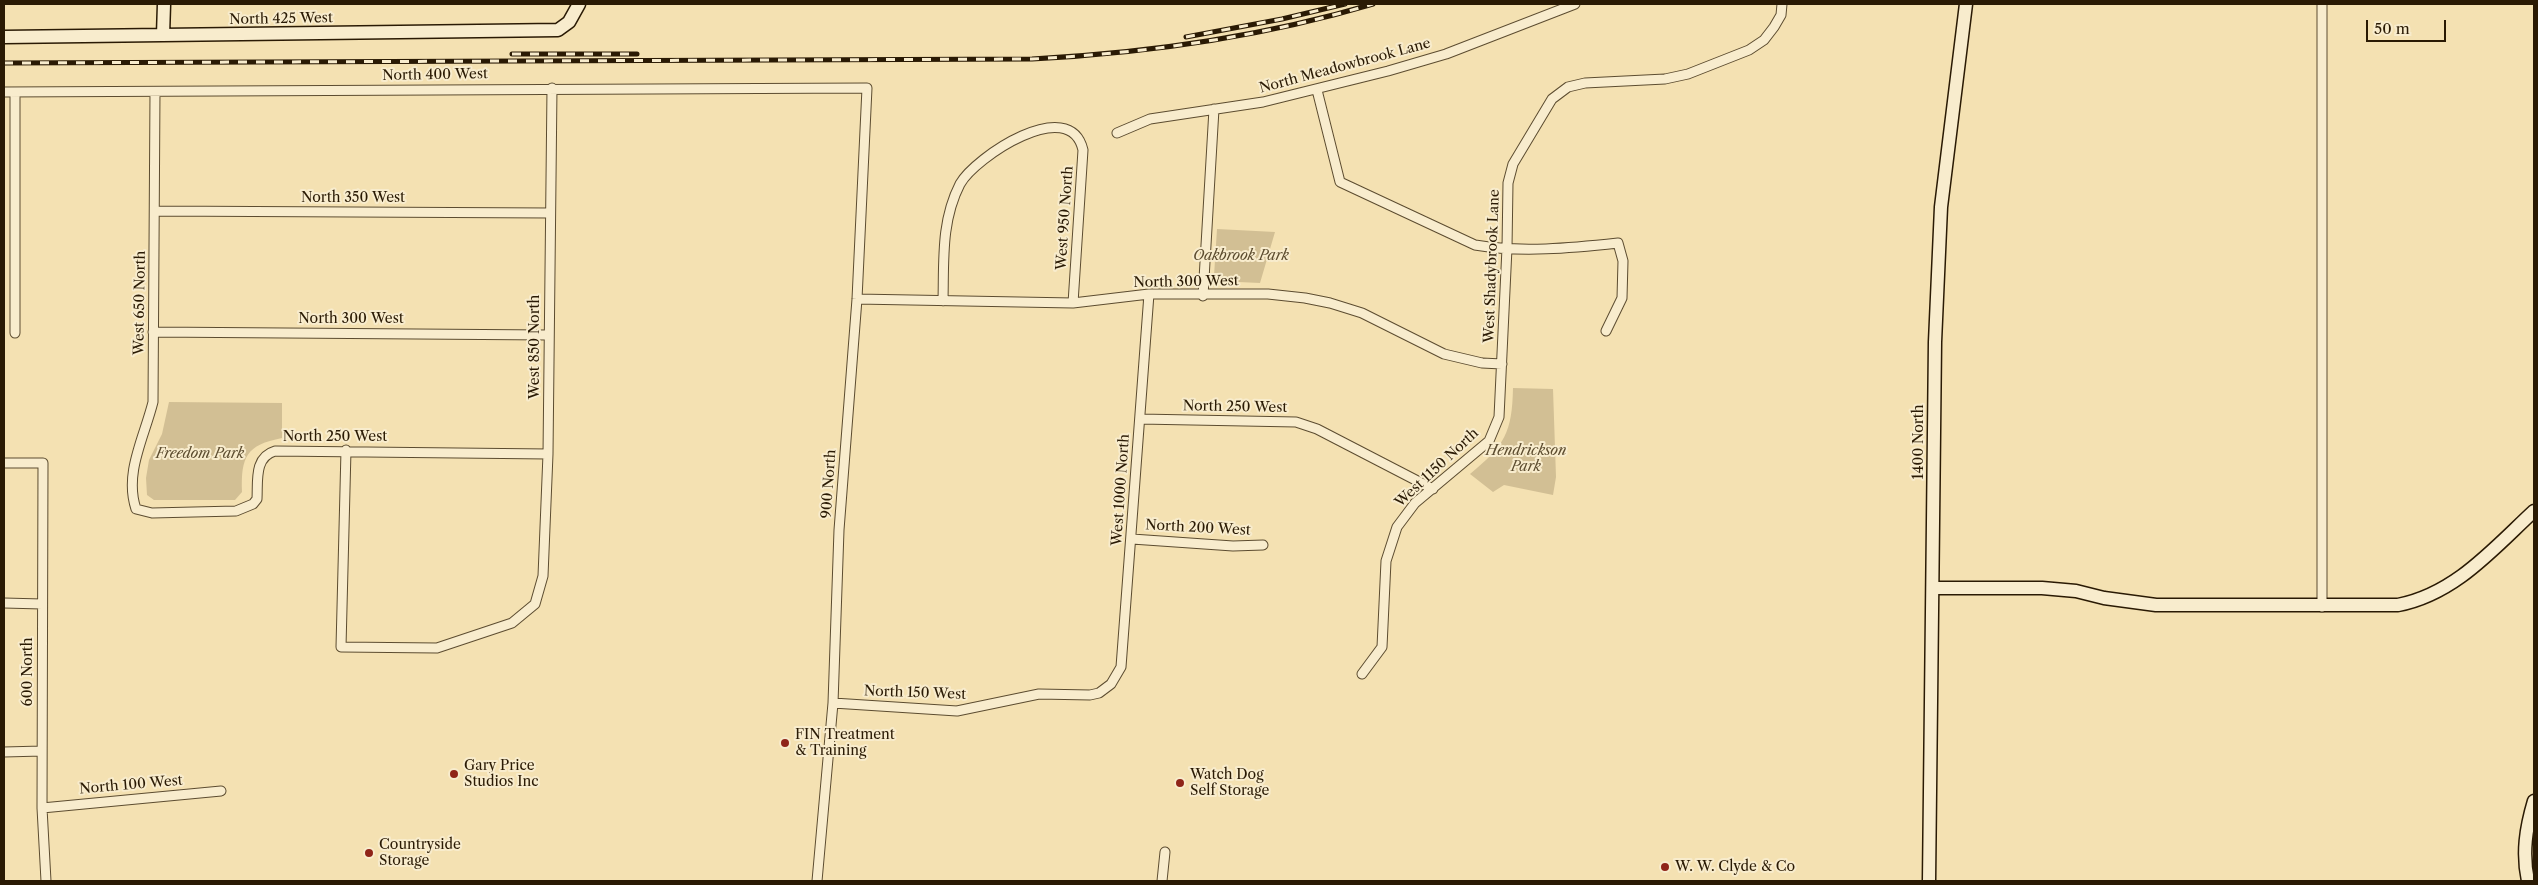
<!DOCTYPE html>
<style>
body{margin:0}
#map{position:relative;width:2538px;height:885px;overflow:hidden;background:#f4e1b2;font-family:"Libre Caslon Text",serif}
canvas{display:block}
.frame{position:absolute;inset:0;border:5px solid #2a1a04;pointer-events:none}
.scale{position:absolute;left:2366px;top:20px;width:80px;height:22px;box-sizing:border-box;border:2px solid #2a1a04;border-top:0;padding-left:6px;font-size:15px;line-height:18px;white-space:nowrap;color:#2a1a04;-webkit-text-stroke:4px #f8eccd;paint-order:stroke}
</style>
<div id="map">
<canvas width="2538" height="885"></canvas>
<div class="frame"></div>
<div class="scale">50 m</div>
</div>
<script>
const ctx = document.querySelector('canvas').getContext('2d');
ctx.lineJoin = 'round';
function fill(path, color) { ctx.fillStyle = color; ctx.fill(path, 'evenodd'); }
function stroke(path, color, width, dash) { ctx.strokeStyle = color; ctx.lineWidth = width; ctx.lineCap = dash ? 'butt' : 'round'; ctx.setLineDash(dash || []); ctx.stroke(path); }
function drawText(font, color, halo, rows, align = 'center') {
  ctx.font = font + ' "Libre Caslon Text",serif'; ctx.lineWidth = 4; ctx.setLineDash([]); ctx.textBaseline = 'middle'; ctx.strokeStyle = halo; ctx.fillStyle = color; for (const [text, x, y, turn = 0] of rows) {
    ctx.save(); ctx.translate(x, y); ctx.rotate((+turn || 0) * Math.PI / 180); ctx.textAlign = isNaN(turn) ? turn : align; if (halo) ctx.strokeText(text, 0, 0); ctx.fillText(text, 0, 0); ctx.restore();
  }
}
fill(new Path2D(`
 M 1217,229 L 1275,232 L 1260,283 L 1217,281 L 1214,276 Z
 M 1513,388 L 1553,389 L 1556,477 L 1553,495 L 1504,485 L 1493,492 L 1470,474 C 1505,445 1512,433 1513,388 Z
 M 169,402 L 282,403 L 282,438 C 246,445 241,457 242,492 L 235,500 L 154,500 L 147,495 L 146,478 L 149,460 L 162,434 Z`), '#d2bf94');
const street = new Path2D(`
 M 1317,90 L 1340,182 L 1475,245 C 1520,253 1572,248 1618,243 L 1623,261 L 1622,298 L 1606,331
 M 4,92 L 867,88 L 857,299 L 839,530 L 833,703 L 817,881
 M 155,92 L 153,402 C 144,438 124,473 136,509 L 152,513 L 236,511 L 253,504 L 257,499 C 258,481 254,457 275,451 L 548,454
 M 1117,133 L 1150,119 L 1263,102 L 1388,71 L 1446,54 L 1575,4
 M 155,211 L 550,213
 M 1203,296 L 1214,109
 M 857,299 L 1073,303 L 1149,294 L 1268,294 L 1305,298 L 1330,303 L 1362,313 L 1444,354 L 1482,363 L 1502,364
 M 943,301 C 944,260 941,221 960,184 C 975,157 1070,94 1083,150 L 1073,303
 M 153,332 L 548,335
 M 15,333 L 15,92
 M 1140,419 L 1296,422 L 1317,429 L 1433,489
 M 346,450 L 341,647 L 437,648 L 512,623 L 535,604 L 543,576 L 548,454 L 552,88
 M 4,463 L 43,463 L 42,808 L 46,881
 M 1132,539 L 1233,546 L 1263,545
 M 4,603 L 42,604
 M 2322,607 L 2322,4
 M 1362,674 L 1382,647 L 1386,561 L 1397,527 L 1415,503 L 1489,441 L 1499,417 L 1507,248 L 1508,183 L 1513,164 L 1552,99 L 1568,87 L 1585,83 L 1665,79 L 1688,74 L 1749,50 L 1764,40 L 1774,27 L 1781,15 L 1782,4
 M 833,703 L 957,711 L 1039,694 L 1090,695 L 1099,693 L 1111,684 L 1121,667 L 1149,294
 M 4,752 L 42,751
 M 42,808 L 221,791
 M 1162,881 L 1165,852`);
const secondary = new Path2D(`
 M 163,35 L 164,4
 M 4,37 L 558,30 L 569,22 L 579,4
 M 1933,588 L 2042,588 L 2076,591 L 2104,598 L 2156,605 L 2398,605 C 2455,594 2493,549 2534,511
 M 1929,881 L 1935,342 L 1941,207 L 1966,4
 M 2528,881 C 2522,853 2526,828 2534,801`);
stroke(street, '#5c4c30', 11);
stroke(secondary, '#2a1a04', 15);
stroke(street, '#f8eccd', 9);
stroke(secondary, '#f8eccd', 12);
const rail = new Path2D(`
 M 1186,37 L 1282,19 L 1345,4
 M 512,54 L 637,54
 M 4,63 L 1032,59 C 1147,53 1262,37 1373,4`);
stroke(rail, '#2a1a04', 5);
stroke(rail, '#f8eccd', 3, [9]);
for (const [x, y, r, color] of [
 [785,743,5,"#8f2418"],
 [454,774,5,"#8f2418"],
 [1180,783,5,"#8f2418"],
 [369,853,5,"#8f2418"],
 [1665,867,5,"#8f2418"]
]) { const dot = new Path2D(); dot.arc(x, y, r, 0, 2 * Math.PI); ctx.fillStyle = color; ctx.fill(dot); stroke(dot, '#f8eccd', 2); }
drawText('14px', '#2a1a04', '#f8eccd', [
 ["North 425 West",281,19,-1],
 ["North Meadowbrook Lane",1345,66,-15],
 ["North 400 West",435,75,-1],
 ["North 350 West",353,198],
 ["West 950 North",1065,218,-86],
 ["West Shadybrook Lane",1492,266,-88],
 ["North 300 West",1186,282,-1],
 ["West 650 North",140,303,-89],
 ["North 300 West",351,319],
 ["West 850 North",535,347,-90],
 ["North 250 West",1235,407,1],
 ["North 250 West",335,437],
 ["1400 North",1919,442,-90],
 ["West 1150 North",1437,468,-43],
 ["900 North",829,484,-86],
 ["West 1000 North",1121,490,-86],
 ["North 200 West",1198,528,3],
 ["600 North",28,672,-90],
 ["North 150 West",915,693,2],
 ["North 100 West",131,785,-5]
]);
drawText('italic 14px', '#5c4c2f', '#f8eccd', [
 ["Oakbrook Park",1241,256],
 ["Hendrickson",1526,451],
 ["Park",1526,467],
 ["Freedom Park",200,454]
]);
drawText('14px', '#2a1a04', '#f8eccd', [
 ["FIN Treatment",795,735],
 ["& Training",795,751],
 ["Gary Price",464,766],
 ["Studios Inc",464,782],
 ["Watch Dog",1190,775],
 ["Self Storage",1190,791],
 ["Countryside",379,845],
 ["Storage",379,861],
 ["W. W. Clyde & Co",1675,867]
], 'left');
</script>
